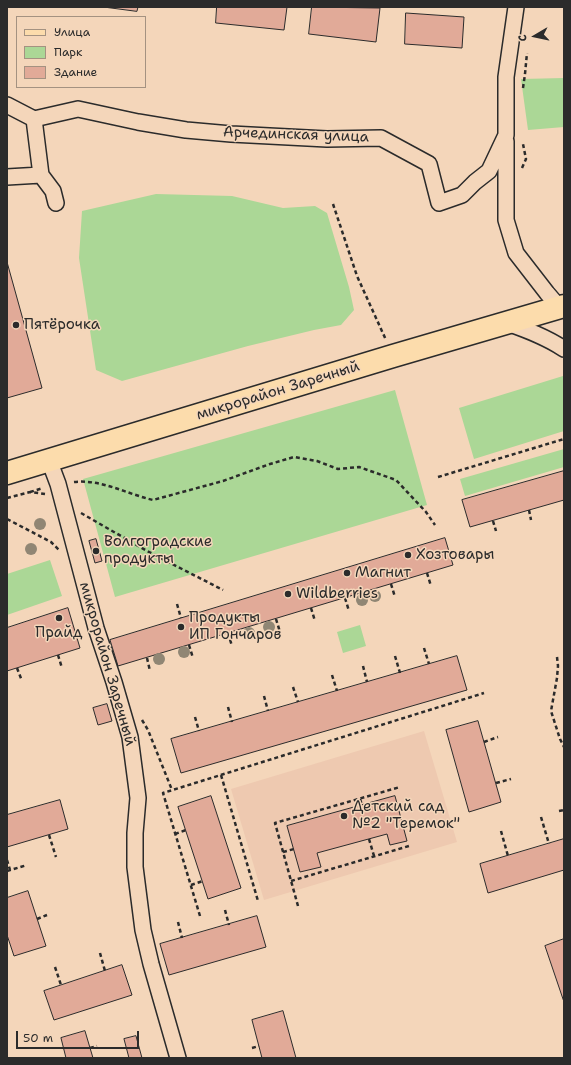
<!DOCTYPE html>
<meta charset="utf-8">
<style>
body{margin:0}
#map{position:relative;width:571px;height:1065px;overflow:hidden;background:#f4d6ba;font-family:"Shantell Sans",sans-serif}
canvas{display:block}
.frame{position:absolute;inset:0;border:8px solid #2b2b2b;pointer-events:none}
.legend{position:absolute;left:16px;top:16px;width:130px;height:72px;box-sizing:border-box;background:#f4d6ba;border:1px solid #a49281;margin:0;padding:5px 7px;list-style:none;font-size:12px;color:#2b2b2b}
.legend li{display:flex;align-items:center;gap:8px;height:20px}
.legend b{width:20px;border:1px solid #a49281}
.north{position:absolute;left:515px;top:16px;width:40px;height:40px;-webkit-text-stroke:3px #f4d6ba;paint-order:stroke;rotate:261deg;font-size:11px;font-weight:700;line-height:16px;text-align:center;color:#2b2b2b}
.north::after{content:'';display:block;margin:auto;width:14px;height:18px;background:#2b2b2b;clip-path:polygon(50% 0,100% 100%,50% 72%,0 100%)}
.scale{position:absolute;left:16px;top:1031px;width:123px;height:18px;box-sizing:border-box;border:2px solid #2b2b2b;border-top:0;padding-left:5px;font-size:12px;line-height:14px;white-space:nowrap;color:#2b2b2b;-webkit-text-stroke:3px #f4d6ba;paint-order:stroke}
</style>
<div id="map">
<canvas width="571" height="1065"></canvas>
<div class="frame"></div>
<ul class="legend">
<li><b style="height:5px;background:#fcdcac"></b>Улица</li>
<li><b style="height:11px;background:#abd796"></b>Парк</li>
<li><b style="height:11px;background:#e1aa98"></b>Здание</li>
</ul>
<div class="north">С</div>
<div class="scale">50 m</div>
</div>
<script>
const ctx = document.querySelector('canvas').getContext('2d');
ctx.lineJoin = 'round';
function fill(path, color) { ctx.fillStyle = color; ctx.fill(path, 'evenodd'); }
function stroke(path, color, width, dash) { ctx.strokeStyle = color; ctx.lineWidth = width; ctx.lineCap = dash ? 'butt' : 'round'; ctx.setLineDash(dash || []); ctx.stroke(path); }
function drawText(font, color, halo, rows, align = 'center') {
  ctx.font = font + ' "Shantell Sans",sans-serif'; ctx.lineWidth = 3; ctx.setLineDash([]); ctx.textBaseline = 'middle'; ctx.strokeStyle = halo; ctx.fillStyle = color; for (const [text, x, y, turn = 0] of rows) {
    ctx.save(); ctx.translate(x, y); ctx.rotate((+turn || 0) * Math.PI / 180); ctx.textAlign = isNaN(turn) ? turn : align; if (halo) ctx.strokeText(text, 0, 0); ctx.fillText(text, 0, 0); ctx.restore();
  }
}
fill(new Path2D(`
 M 424,731 L 457,842 L 264,900 L 231,789 Z`), '#eec9b0');
fill(new Path2D(`
 M 564,78 L 564,127 L 528,130 L 521,79 Z
 M 156,194 L 232,196 L 283,208 L 315,206 L 327,213 L 349,287 L 354,310 L 341,325 L 314,330 L 248,346 L 122,381 L 96,370 L 79,258 L 82,211 Z
 M 563,376 L 564,379 L 564,431 L 474,459 L 459,408 Z
 M 395,390 L 427,505 L 115,597 L 83,479 Z
 M 564,449 L 564,467 L 465,496 L 460,479 Z
 M 50,560 L 62,596 L 7,615 L 7,574 Z
 M 360,625 L 366,646 L 343,653 L 337,632 Z`), '#abd796');
const building = new Path2D(`
 M 104,7 L 138,7 L 137,11 Z
 M 217,7 L 287,7 L 284,30 L 216,23 Z
 M 312,7 L 380,8 L 376,42 L 309,34 Z
 M 406,13 L 464,17 L 462,48 L 405,44 Z
 M 7,262 L 42,388 L 7,398 Z
 M 564,471 L 564,500 L 470,527 L 462,500 Z
 M 445,538 L 453,565 L 118,666 L 110,640 Z
 M 96,539 L 102,561 L 95,563 L 89,541 Z
 M 68,608 L 80,648 L 7,671 L 7,628 Z
 M 457,656 L 467,690 L 181,773 L 171,739 Z
 M 107,704 L 112,721 L 98,725 L 93,708 Z
 M 478,721 L 501,802 L 469,812 L 446,730 Z
 M 211,796 L 241,888 L 208,899 L 178,807 Z
 M 395,796 L 407,841 L 390,845 L 387,834 L 317,853 L 321,867 L 300,872 L 287,826 Z
 M 60,800 L 68,829 L 7,847 L 7,815 Z
 M 564,839 L 564,870 L 488,893 L 480,864 Z
 M 28,891 L 46,946 L 14,956 L 7,935 L 7,898 Z
 M 257,916 L 266,947 L 169,975 L 160,944 Z
 M 564,939 L 564,1002 L 545,946 Z
 M 122,965 L 132,995 L 54,1020 L 44,991 Z
 M 283,1011 L 296,1058 L 262,1058 L 252,1020 Z
 M 85,1031 L 93,1058 L 66,1058 L 61,1038 Z
 M 136,1036 L 142,1058 L 129,1058 L 124,1039 Z`);
fill(building, '#e1aa98');
stroke(building, '#2b2b2b', 1);
const minor = new Path2D(`
 M 7,105 L 34,119 L 78,109 L 138,122 L 186,130 L 231,134 L 327,139 L 381,138 L 429,164 L 439,203 L 462,195 L 475,182 L 489,171 L 506,135 L 506,77 L 516,7
 M 34,119 L 41,175 L 53,191 L 56,203
 M 506,141 L 506,220 L 516,253 L 547,293 L 559,307
 M 7,177 L 41,175
 M 507,323 C 527,330 546,337 564,349
 M 49,460 L 58,484 L 96,628 L 114,682 L 130,737 L 138,798 L 135,833 L 135,867 L 143,930 L 151,964 L 178,1058`);
const primary = new Path2D(`
 M 7,473 L 393,356 L 564,306`);
stroke(minor, '#2b2b2b', 18);
stroke(primary, '#2b2b2b', 25);
stroke(new Path2D(`
 M 523,88 L 525,74 L 527,53
 M 522,168 L 526,159 L 523,144
 M 333,204 L 357,276 L 386,340
 M 438,477 L 564,439
 M 74,482 C 101,479 127,494 153,500 L 223,481 L 270,464 L 294,457 L 317,461 L 338,469 L 359,467 L 396,480 L 426,512 L 435,525
 M 30,492 L 43,488
 M 7,498 L 30,492 L 45,494
 M 529,510 L 531,520
 M 81,513 L 147,551 L 182,569 L 223,590
 M 7,519 L 51,542 L 59,550
 M 493,521 L 496,531
 M 427,573 L 431,586
 M 391,584 L 395,597
 M 345,598 L 349,611
 M 177,604 L 181,618
 M 311,608 L 315,621
 M 276,619 L 280,632
 M 228,633 L 232,646
 M 189,645 L 193,658
 M 424,648 L 429,664
 M 58,655 L 62,668
 M 395,656 L 400,673
 M 557,657 L 558,666 L 557,678 L 551,711 L 560,739 L 564,747
 M 147,658 L 150,671
 M 363,666 L 367,682
 M 17,668 L 22,681
 M 332,675 L 337,691
 M 293,687 L 298,702
 M 264,696 L 268,711
 M 228,707 L 232,722
 M 195,717 L 199,731
 M 142,720 L 148,730 L 172,790
 M 484,742 L 498,737
 M 221,775 L 258,901
 M 496,783 L 511,779
 M 360,799 L 362,805
 M 559,811 L 564,810
 M 541,817 L 549,844
 M 501,831 L 508,856
 M 175,834 L 186,830
 M 49,835 L 56,857
 M 369,839 L 374,856
 M 283,852 L 294,849
 M 7,860 L 10,870
 M 7,871 L 27,865
 M 291,881 L 409,846
 M 191,885 L 203,881
 M 298,906 L 275,823 L 400,787
 M 225,910 L 229,925
 M 200,916 L 163,793 L 484,693
 M 37,919 L 47,915
 M 178,922 L 182,938
 M 100,953 L 105,971
 M 55,967 L 61,985
 M 90,1048 L 97,1046
 M 252,1048 L 259,1046`), '#2b2b2b', 2.5, [4, 3]);
stroke(minor, '#f4d6ba', 15);
stroke(primary, '#fcdcac', 22);
ctx.fillStyle = '#908674';
for (const [x, y] of [
 [40,524],
 [31,549],
 [375,596],
 [362,600],
 [269,627],
 [249,633],
 [184,652],
 [159,659]
]) { ctx.beginPath(); ctx.arc(x, y, 6, 0, 2 * Math.PI); ctx.fill(); }
for (const [x, y, r, color] of [
 [16,325,4,"#2b2b2b"],
 [96,551,4,"#2b2b2b"],
 [408,555,4,"#2b2b2b"],
 [347,573,4,"#2b2b2b"],
 [288,594,4,"#2b2b2b"],
 [59,618,4,"#2b2b2b"],
 [181,627,4,"#2b2b2b"],
 [344,816,4,"#2b2b2b"]
]) { const dot = new Path2D(); dot.arc(x, y, r, 0, 2 * Math.PI); ctx.fillStyle = color; ctx.fill(dot); stroke(dot, '#f4d6ba', 1.5); }
drawText('15px', '#2b2b2b', '#f4d6ba', [
 ["Арчединская улица",296,135,2],
 ["микрорайон Заречный",278,391,-17],
 ["микрорайон Заречный",107,664,74]
]);
drawText('15px', '#2b2b2b', '#f4d6ba', [
 ["Пятёрочка",24,325],
 ["Волгоградские",104,542],
 ["продукты",104,559],
 ["Хозтовары",416,555],
 ["Магнит",355,573],
 ["Wildberries",296,594],
 ["Продукты",189,618],
 ["ИП Гончаров",189,635],
 ["Прайд",59,633,"center"],
 ["Детский сад",352,807],
 ["№2 \"Теремок\"",352,824]
], 'left');
</script>
